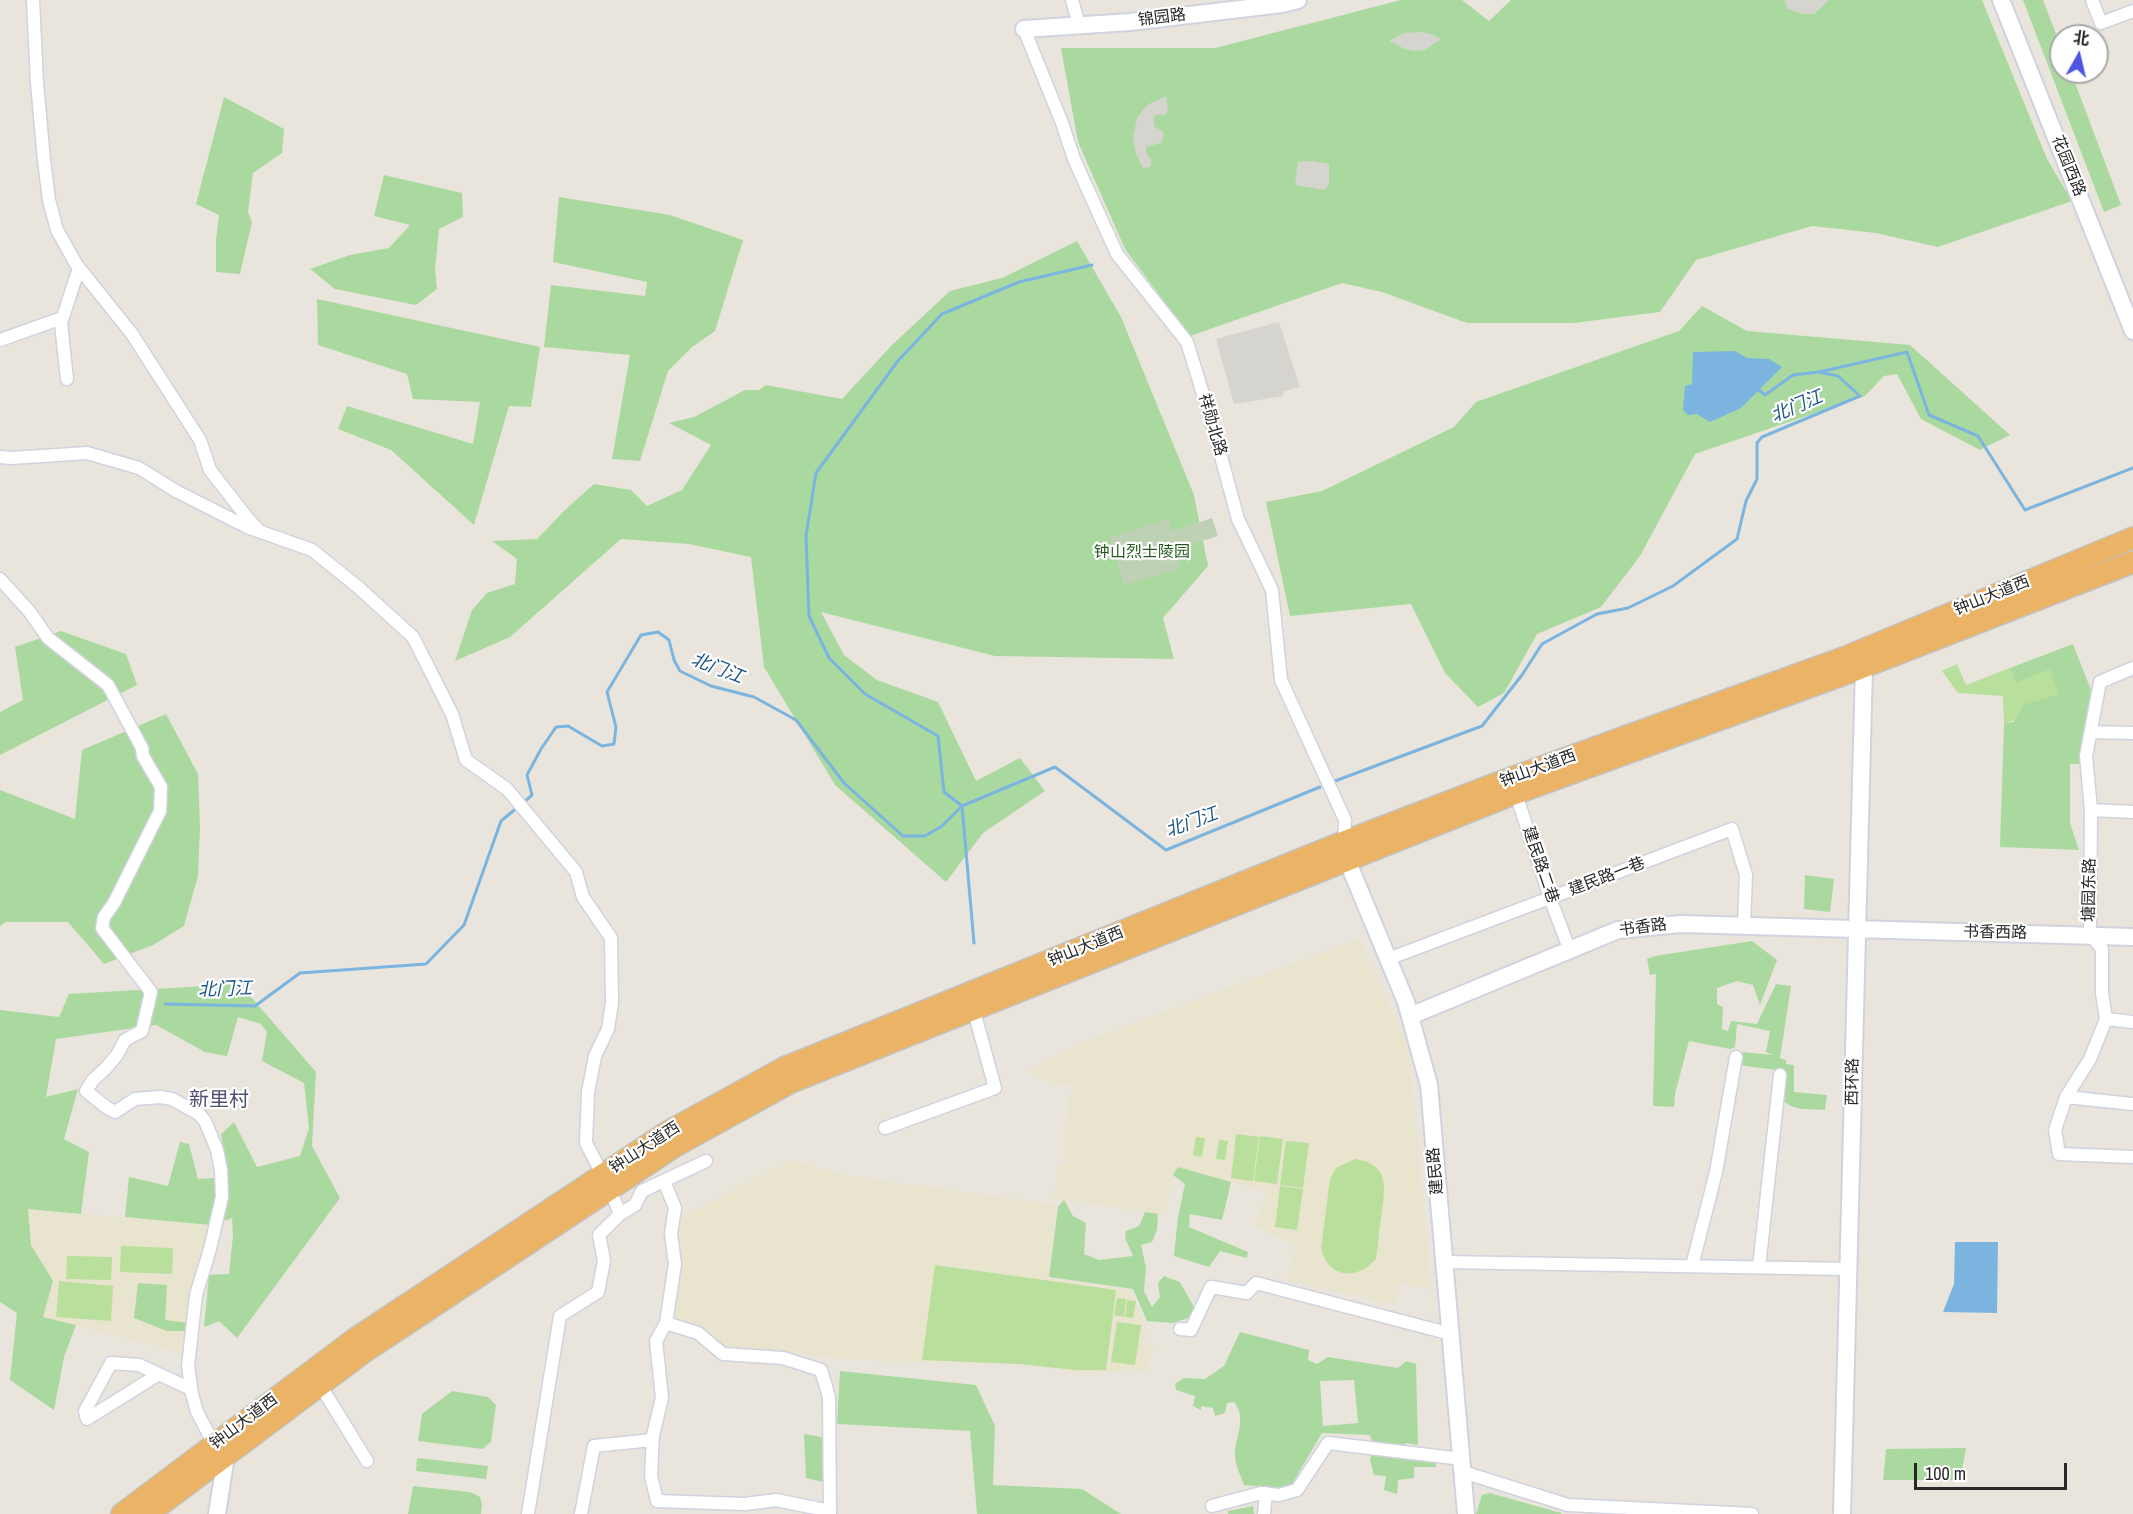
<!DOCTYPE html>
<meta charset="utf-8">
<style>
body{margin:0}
#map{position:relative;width:2133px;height:1514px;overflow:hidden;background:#e9e5dc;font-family:"Archivo Narrow","Noto Sans SC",sans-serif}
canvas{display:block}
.north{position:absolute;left:2049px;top:24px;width:60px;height:60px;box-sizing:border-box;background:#fff;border:2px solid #a9a9a9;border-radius:50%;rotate:8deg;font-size:16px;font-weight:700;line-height:24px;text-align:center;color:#282828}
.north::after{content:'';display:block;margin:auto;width:21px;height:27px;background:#4f54e3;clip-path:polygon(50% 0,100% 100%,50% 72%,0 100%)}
.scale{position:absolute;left:1914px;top:1463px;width:153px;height:27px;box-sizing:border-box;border:3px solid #282828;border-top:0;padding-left:8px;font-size:18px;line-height:21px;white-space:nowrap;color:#282828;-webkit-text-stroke:4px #fff;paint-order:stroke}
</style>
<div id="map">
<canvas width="2133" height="1514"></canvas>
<div class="north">北</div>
<div class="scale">100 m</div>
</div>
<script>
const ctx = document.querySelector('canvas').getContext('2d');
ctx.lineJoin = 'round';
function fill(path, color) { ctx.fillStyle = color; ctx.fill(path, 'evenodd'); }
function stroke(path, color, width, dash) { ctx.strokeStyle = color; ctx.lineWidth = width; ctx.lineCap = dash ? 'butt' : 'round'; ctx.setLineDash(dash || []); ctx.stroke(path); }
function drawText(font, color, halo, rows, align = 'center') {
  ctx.font = font + ' "Archivo Narrow","Noto Sans SC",sans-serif'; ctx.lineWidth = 4.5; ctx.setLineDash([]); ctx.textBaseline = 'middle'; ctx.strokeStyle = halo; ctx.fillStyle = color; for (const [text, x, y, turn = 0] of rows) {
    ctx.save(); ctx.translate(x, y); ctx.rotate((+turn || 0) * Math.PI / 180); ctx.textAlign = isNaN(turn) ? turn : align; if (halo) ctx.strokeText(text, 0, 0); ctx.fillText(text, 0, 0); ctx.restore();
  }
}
fill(new Path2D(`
 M 1359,939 L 1409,1050 L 1431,1289 L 1400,1283 L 1396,1305 L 1287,1280 L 1296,1245 L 1255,1226 L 1266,1192 L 1178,1167 L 1173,1175 L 1165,1215 L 1050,1197 L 1056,1188 L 1057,1167 L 1066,1160 L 1064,1140 L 1068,1103 L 1074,1085 L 1054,1084 L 1028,1071 L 1073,1046 Z
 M 792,1160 L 844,1175 L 1051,1204 L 1058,1207 L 1048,1278 L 1132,1290 L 1145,1325 L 1145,1342 L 1155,1344 L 1147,1373 L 1133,1370 L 1080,1373 L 1019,1364 L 876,1361 L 729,1348 L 701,1330 L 670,1322 L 676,1236 L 680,1217 Z
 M 28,1209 L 211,1225 L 185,1353 L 43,1317 L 53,1281 L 31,1245 Z`), '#e9e4cd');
fill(new Path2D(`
 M 1401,0 L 1462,0 L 1489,21 L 1511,0 L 1982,0 L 2047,159 L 2072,201 L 1938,247 L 1876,233 L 1812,226 L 1696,260 L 1660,312 L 1574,323 L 1467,323 L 1382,292 L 1342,283 L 1190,336 L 1125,249 L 1078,142 L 1061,48 L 1215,48 Z
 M 2023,0 L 2043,0 L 2061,47 L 2061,72 L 2071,72 L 2121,205 L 2104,212 Z
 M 224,97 L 284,129 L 282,153 L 253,173 L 248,212 L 252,222 L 240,274 L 216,272 L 216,241 L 219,215 L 196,204 Z
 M 384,175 L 462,193 L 463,217 L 439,229 L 435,270 L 437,289 L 416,305 L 335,289 L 310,269 L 350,255 L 389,248 L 410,225 L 374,216 Z
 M 559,197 L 670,215 L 743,240 L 715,331 L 692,347 L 668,371 L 640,461 L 612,459 L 630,355 L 544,347 L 551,285 L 645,296 L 647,282 L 553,262 Z
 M 1077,241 L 1121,317 L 1194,495 L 1208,566 L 1163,618 L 1174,659 L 995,656 L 821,612 L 844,655 L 877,680 L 938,702 L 976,781 L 1020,758 L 1045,791 L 983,833 L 946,882 L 835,785 L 764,667 L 751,557 L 689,544 L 621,539 L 510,637 L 455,661 L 472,610 L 487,593 L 515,584 L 517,559 L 492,541 L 537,539 L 566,509 L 594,484 L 631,490 L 647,506 L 682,490 L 711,445 L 669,423 L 694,417 L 745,390 L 759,390 L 766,385 L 842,399 L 892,345 L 950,291 L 1002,278 Z
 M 317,299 L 540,347 L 531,407 L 509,406 L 474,525 L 391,450 L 338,429 L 347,406 L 473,444 L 480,402 L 413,399 L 407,374 L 318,345 Z
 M 1702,306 L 1747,331 L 1910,345 L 2010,435 L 1980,450 L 1921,419 L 1897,374 L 1884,376 L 1865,396 L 1695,454 L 1640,556 L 1601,607 L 1537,634 L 1504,693 L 1478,707 L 1445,673 L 1411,604 L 1290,616 L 1266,502 L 1322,491 L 1454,427 L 1476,402 L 1679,331 Z
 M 61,631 L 126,654 L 137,685 L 0,755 L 0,712 L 23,700 L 15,647 Z
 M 2073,644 L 2091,690 L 2080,764 L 2070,764 L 2070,823 L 2079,850 L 2000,847 L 2004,723 L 2014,722 L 2015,683 L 2010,668 Z
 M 166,714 L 198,774 L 200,828 L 198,876 L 184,926 L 153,945 L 104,964 L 68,922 L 6,922 L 0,926 L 0,790 L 75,819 L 82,750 Z
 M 1805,875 L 1834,879 L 1830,912 L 1804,909 Z
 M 1752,941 L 1777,960 L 1760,1005 L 1753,985 L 1737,981 L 1717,988 L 1717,1004 L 1723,1007 L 1722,1029 L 1728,1031 L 1731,1021 L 1757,1024 L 1776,984 L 1791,986 L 1780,1058 L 1786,1060 L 1786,1064 L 1794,1065 L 1794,1092 L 1827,1095 L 1825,1110 C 1811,1109 1794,1111 1784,1101 L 1786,1074 L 1776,1070 L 1739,1065 L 1741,1052 L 1773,1055 L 1766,1052 L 1770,1031 L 1737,1024 L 1735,1047 L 1730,1049 L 1689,1041 L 1675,1094 L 1674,1107 L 1653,1106 L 1656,974 L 1650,975 L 1647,959 L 1655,956 Z
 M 240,984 L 316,1072 L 312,1146 L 340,1198 L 237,1338 L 219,1321 L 204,1327 L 209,1275 L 229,1274 L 233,1235 L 232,1218 L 211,1225 L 125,1217 L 129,1177 L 168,1186 L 180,1142 L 189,1144 L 198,1179 L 228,1177 L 221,1134 L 234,1122 L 257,1167 L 300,1156 L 309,1128 L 304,1083 L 262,1061 L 267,1032 L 261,1024 L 238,1017 L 227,1056 L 205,1052 L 156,1025 L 56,1039 L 46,1097 L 78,1089 L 64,1139 L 89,1152 L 81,1214 L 28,1209 L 31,1245 L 53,1281 L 43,1317 L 76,1325 L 64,1357 L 54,1410 L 10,1380 L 17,1313 L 0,1302 L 0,1010 L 59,1017 L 69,994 Z
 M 1178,1167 L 1231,1182 L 1222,1220 L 1190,1214 L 1189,1227 L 1248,1252 L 1247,1258 L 1220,1251 L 1209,1267 L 1174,1256 L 1178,1217 L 1185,1184 L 1173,1175 Z
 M 1064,1200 L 1073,1216 L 1086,1223 L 1084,1254 L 1099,1260 L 1133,1256 L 1125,1238 L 1126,1231 L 1139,1226 L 1145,1212 L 1158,1214 L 1157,1230 L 1152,1242 L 1141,1245 L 1146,1268 L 1144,1291 L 1152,1307 L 1160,1297 L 1158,1283 L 1164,1276 L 1180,1282 L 1194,1307 L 1188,1318 L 1173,1323 L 1147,1321 L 1133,1289 L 1049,1277 L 1058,1207 Z
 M 138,1283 L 167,1285 L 165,1320 L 189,1323 L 185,1331 L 167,1331 L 134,1318 Z
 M 1240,1332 L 1309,1350 L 1308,1360 L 1317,1364 L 1328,1357 L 1398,1368 L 1406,1361 L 1416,1364 L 1418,1445 L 1405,1443 L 1407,1458 L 1436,1461 L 1436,1467 L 1414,1467 L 1414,1478 L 1398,1480 L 1397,1494 L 1384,1490 L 1386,1476 L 1374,1475 L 1370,1460 L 1374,1447 L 1370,1435 L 1322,1433 L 1289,1489 L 1244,1485 C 1241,1476 1236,1467 1235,1457 C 1234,1438 1248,1419 1234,1402 L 1227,1403 L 1225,1413 L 1215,1416 L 1213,1408 L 1201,1406 L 1201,1410 L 1193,1406 L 1195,1396 L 1176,1390 L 1175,1384 L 1184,1378 L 1205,1379 L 1224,1366 ZM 1354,1380 L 1358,1423 L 1323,1426 L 1320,1381 Z
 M 840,1371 L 976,1385 L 995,1426 L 993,1485 L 1082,1489 L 1121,1514 L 977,1514 L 970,1431 L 837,1424 Z
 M 452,1391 L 488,1397 L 496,1405 L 491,1442 L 483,1449 L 418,1441 L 422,1414 Z
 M 804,1434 L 826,1438 L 825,1476 L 823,1482 L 806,1478 Z
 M 1966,1448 L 1960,1480 L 1883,1480 L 1886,1449 Z
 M 417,1458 L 488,1466 L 486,1479 L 416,1471 Z
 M 413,1486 L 470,1492 L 480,1497 L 482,1504 L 481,1514 L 408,1514 Z
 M 1490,1493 L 1561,1513 L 1562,1514 L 1476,1514 L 1482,1495 Z
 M 1253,1506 L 1254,1514 L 1228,1514 L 1228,1511 Z`), '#aad99f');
fill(new Path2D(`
 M 1212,518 L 1218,536 L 1175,549 L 1181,568 L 1124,585 L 1109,537 L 1168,519 L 1172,531 Z`), '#bed1b5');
fill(new Path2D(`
 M 1957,664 L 1966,685 L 2010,668 L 2015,683 L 2050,669 L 2059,694 L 2023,705 C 2019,717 2017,721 2004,723 L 2003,696 L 1958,693 L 1942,671 Z
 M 1236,1134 L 1259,1137 L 1253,1181 L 1231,1178 Z
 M 1260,1136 L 1283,1139 L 1277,1184 L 1254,1181 Z
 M 1196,1137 L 1205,1138 L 1202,1157 L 1193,1155 Z
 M 1219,1140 L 1228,1141 L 1225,1160 L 1216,1159 Z
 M 1286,1141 L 1309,1143 L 1303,1188 L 1280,1185 Z
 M 1355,1159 C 1391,1164 1385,1190 1381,1217 C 1379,1231 1378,1245 1376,1259 C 1357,1281 1328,1278 1321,1248 L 1330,1179 L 1336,1168 Z
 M 1280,1186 L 1303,1189 L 1297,1230 L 1275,1227 Z
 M 121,1246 L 173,1248 L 172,1274 L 120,1272 Z
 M 67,1256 L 112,1257 L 111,1280 L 66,1279 Z
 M 935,1265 L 1116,1290 L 1106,1370 L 1076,1370 L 1019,1364 L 922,1360 Z
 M 59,1281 L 113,1286 L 111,1321 L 56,1317 Z
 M 1117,1298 L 1126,1299 L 1124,1317 L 1114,1315 Z
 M 1127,1300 L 1136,1301 L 1133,1318 L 1125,1317 Z
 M 1117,1322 L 1141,1325 L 1135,1365 L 1111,1362 Z`), '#b8df9b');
fill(new Path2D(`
 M 1784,0 L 1829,0 L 1814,14 L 1803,14 L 1788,9 Z
 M 1420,32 L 1431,34 L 1441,39 L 1425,50 L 1415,51 L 1405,49 L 1389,41 L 1404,33 Z
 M 1166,96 L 1168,111 L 1165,115 L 1156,115 L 1154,118 L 1154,126 L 1163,132 L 1163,138 L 1160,143 L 1146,147 L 1146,153 L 1151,159 L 1151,166 L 1144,169 L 1136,154 L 1133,137 L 1137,118 L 1147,105 Z
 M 1313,161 L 1329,164 L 1329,183 L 1325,190 L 1295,185 L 1298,162 Z
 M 1279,322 L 1300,387 L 1284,391 L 1283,396 L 1234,404 L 1216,339 Z`), '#d6d4ce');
fill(new Path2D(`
 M 1735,351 L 1747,358 L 1769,359 L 1782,367 L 1741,408 L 1710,422 L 1697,414 L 1688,415 L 1683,410 L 1685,386 L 1692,384 L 1693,352 Z
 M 1955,1242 L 1998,1242 L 1997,1313 L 1943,1312 L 1954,1284 Z`), '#7bb5df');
stroke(new Path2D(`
 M 1759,390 L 1765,395 L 1793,375 L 1819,372
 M 1335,781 L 1482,726 L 1522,675 L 1542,644 L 1597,614 L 1628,608 L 1673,586 L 1737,539 L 1746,501 L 1757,479 L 1757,443 L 1762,437 L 1860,396 L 1838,376 L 1819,372 L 1907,352 L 1929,415 L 1978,436 L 2025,510 L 2133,468
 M 524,802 L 532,795 L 527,775 L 541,749 L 556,727 L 568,726 L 602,746 L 614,744 L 616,727 L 607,692 L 641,635 L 658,632 L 669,640 L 674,660 L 680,671 L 711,686 L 754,697 L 796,720 L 844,783 L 903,836 L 925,836 L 942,826 L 962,806 L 1055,767 L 1166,850 L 1320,787
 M 974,943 L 962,806 L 944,792 L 938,736 L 865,694 L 829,658 L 809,616 L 806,536 L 816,473 L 897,362 L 942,314 L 1019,282 L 1092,265
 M 165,1004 L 255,1006 L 300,973 L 426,964 L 464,925 L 501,821 L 519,806`), '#7bb5df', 3);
const street = new Path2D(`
 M 33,0 L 37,83 L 44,160 L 49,200 L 57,230 L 76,264 L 132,334 L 200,440 L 210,470 L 249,520 L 257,528
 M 1072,0 L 1079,25
 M 2092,0 L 2101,23 L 2133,11
 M 1024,29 L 1062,123 L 1074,159 L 1117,254 L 1187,342 L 1211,420 L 1238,519 L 1272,590 L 1281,680 L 1345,820 L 1344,842
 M 0,340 L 62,318
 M 67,379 L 61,323 L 79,268
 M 0,457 L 11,458 L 87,453 L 139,468 L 176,491 L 247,527 L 312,550 L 358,587 L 413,637 L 452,714 L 466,760 L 507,789 L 576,872 L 583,897 L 611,938 L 612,1003 L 608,1029 L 595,1056 L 588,1092 L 586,1143 L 610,1189 L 620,1214 L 599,1235 L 604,1261 L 598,1292 L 560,1316 L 528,1514
 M 0,579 L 29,611 L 48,638 L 108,685 L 142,748 L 143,756 L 161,787 L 160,811 L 114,903 L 104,917 L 102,928 L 151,992 L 142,1031 L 125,1040 L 117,1055 L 106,1068 L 93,1080 L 86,1091 L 106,1107 L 115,1112 L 135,1099 L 160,1097 L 172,1099 L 199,1114 L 205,1121 L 217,1150 L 221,1170 L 222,1197 L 210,1249 L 196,1295 L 188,1366 L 192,1394 L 197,1412 L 214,1444
 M 2133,668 L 2100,682 L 2086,756 L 2091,810 L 2090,934 L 2102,949 L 2102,993 L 2106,1019 L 2090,1059 L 2066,1097 L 2055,1130 L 2059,1154 L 2133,1157
 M 2091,732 L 2133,733
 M 1514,788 L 1550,898 L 1570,951
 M 2091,810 L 2133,812
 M 1388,959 L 1732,829 L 1746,875 L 1744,926
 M 2106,1019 L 2133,1022
 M 2066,1097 L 2133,1104
 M 885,1128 L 995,1088 L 972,1004
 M 664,1181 L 675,1208 L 671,1234 L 675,1264 L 666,1323 L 698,1333 L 723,1354 L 783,1358 L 821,1370 L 829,1397 L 830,1514
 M 620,1214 L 635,1205 L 642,1191 L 706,1161
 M 1444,1262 L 1849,1269
 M 1692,1266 L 1716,1172 L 1736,1057
 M 1759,1267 L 1780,1075
 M 666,1323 L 656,1341 L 662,1398 L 653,1435 L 651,1476 L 657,1501 L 745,1504 L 776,1500 L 830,1511
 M 1180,1329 L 1191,1330 L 1211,1287 L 1247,1293 L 1256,1283 L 1451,1334
 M 159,1374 L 87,1419 L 85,1411 L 111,1363 L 139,1365 L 191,1389
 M 317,1380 L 367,1461
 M 1463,1472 L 1568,1505 L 1752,1514
 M 1212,1506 L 1261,1493 L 1279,1495 L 1297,1490 L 1328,1443 L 1462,1459
 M 581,1514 L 594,1446 L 652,1440
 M 1264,1514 L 1266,1493`);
const secondary = new Path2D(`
 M 2001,0 L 2133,331
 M 1024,29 L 1130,22 L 1282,4 L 1298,0
 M 1346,851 L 1347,860 L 1406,1002 L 1429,1085 L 1466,1514
 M 1410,1016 L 1618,930 L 1681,924 L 2133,937
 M 217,1514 L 226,1456 L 221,1451
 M 1842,1514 L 1864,666 L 1860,657`);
const highway = new Path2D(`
 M 122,1514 L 355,1339 L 666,1133 L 784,1068 L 1344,842 L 1498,783 L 1846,657 L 2133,538
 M 148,1514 L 364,1352 L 675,1146 L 791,1082 L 1503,798 L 1853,671 L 2133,562`);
stroke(street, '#d1d2df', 15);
stroke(secondary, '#d1d2df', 20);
stroke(highway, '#c3c3c3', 24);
stroke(street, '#fff', 12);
stroke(secondary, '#fff', 16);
stroke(highway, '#eab366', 21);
drawText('16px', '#282828', '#fff', [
 ["锦园路",1162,18,-7],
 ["花园西路",2068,166,68],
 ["祥勋北路",1212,425,74],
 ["钟山大道西",1992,596,-22],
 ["钟山大道西",1538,769,-20],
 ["建民路二巷",1540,865,71],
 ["建民路一巷",1607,877,-21],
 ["塘园东路",2090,890,-89],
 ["书香路",1643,928,-8],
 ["书香西路",1995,933,1],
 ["钟山大道西",1086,947,-22],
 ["西环路",1853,1082,-89],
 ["钟山大道西",645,1148,-33],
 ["建民路",1436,1171,-95],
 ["钟山大道西",244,1422,-37]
]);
drawText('16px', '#255c22', '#fff', [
 ["钟山烈士陵园",1142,553]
]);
drawText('italic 18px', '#1d5387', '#fff', [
 ["北门江",1797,407,-23],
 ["北门江",717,669,21],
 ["北门江",1192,823,-20],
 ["北门江",225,990,-2]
]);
drawText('20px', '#4f5073', '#fff', [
 ["新里村",219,1101]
]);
</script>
